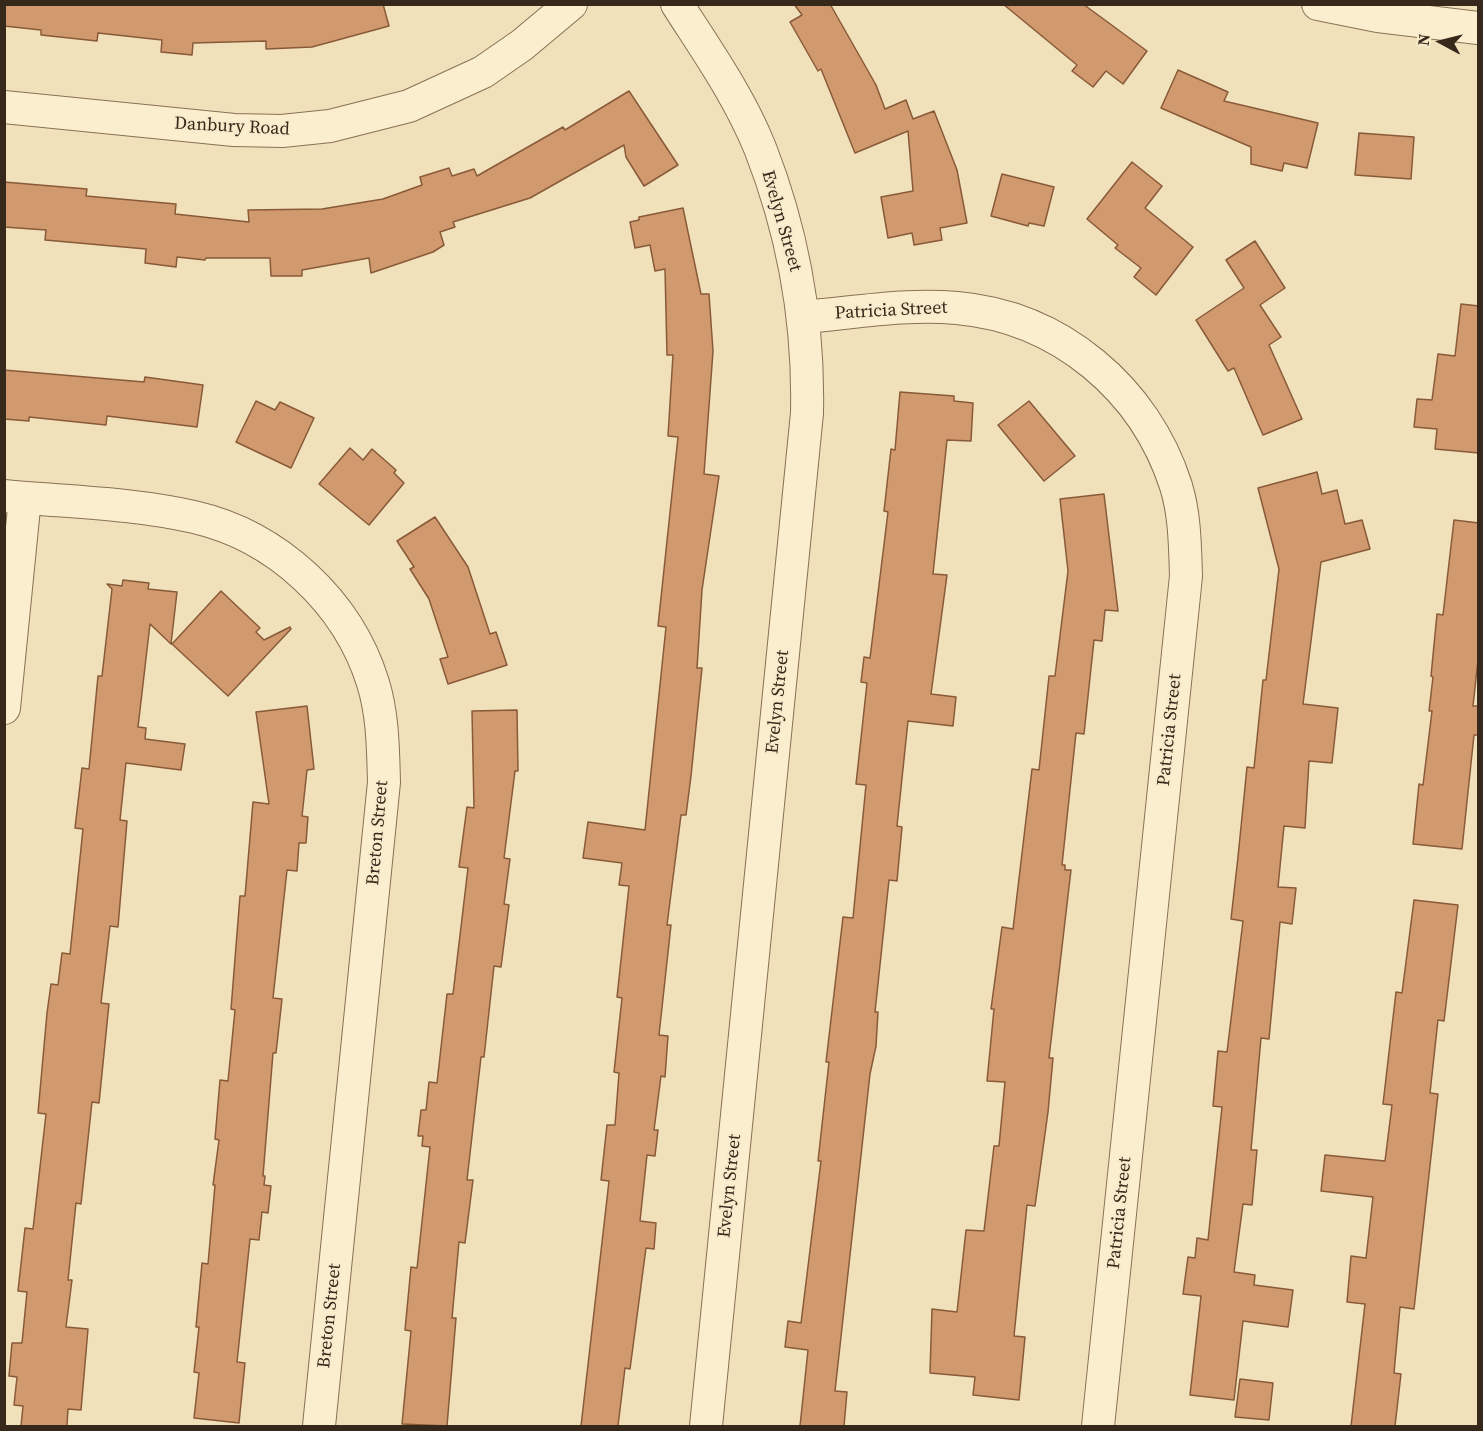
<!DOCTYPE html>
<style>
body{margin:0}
#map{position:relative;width:1483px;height:1431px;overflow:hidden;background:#f0e1bb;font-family:"Source Serif 4",serif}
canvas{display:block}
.frame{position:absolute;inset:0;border:6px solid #36281a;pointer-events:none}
.north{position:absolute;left:1411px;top:12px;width:60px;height:60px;-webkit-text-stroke:4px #f7ebcb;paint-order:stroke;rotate:277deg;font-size:16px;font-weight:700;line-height:24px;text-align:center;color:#36281a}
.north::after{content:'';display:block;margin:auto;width:21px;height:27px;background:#36281a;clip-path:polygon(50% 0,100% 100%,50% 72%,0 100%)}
</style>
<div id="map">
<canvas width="1483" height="1431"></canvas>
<div class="frame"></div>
<div class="north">N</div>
</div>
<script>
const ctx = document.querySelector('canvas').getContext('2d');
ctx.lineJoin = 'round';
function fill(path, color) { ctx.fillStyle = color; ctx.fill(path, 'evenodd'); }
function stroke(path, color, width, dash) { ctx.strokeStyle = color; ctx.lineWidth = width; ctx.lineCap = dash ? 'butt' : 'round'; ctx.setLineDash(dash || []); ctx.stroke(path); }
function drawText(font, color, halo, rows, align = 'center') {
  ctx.font = font + ' "Source Serif 4",serif'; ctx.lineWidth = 4.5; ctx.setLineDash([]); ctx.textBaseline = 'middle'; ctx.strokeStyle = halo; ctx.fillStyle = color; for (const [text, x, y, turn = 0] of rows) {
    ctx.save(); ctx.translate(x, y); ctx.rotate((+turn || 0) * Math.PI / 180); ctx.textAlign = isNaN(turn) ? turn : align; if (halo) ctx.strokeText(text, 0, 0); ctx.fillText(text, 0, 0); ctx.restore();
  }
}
const building = new Path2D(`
 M 4,4 L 383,4 L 389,26 L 312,47 L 266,49 L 266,41 L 193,43 L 192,55 L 161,52 L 162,40 L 98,33 L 97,41 L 41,35 L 41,30 L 4,26 Z
 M 794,4 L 830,4 L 876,85 L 885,109 L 906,100 L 913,119 L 934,111 L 957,170 L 967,223 L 940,228 L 942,240 L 914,245 L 912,233 L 888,238 L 881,197 L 913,191 L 908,131 L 855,153 L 821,69 L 818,71 L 790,22 L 802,15 Z
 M 1003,4 L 1083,4 L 1147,51 L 1123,84 L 1106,71 L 1093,87 L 1072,71 L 1077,65 Z
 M 1178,70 L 1228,92 L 1224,101 L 1318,123 L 1307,168 L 1284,163 L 1282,171 L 1251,164 L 1251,147 L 1161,108 Z
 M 629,91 L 678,165 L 644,186 L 626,157 L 624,145 L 530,198 L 453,222 L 455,227 L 440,232 L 444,245 L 433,252 L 371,273 L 369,258 L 302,270 L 302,276 L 271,276 L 270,258 L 206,258 L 205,260 L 177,257 L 176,267 L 145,263 L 146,249 L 45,240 L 46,230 L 4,227 L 4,182 L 87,189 L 86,196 L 176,204 L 175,214 L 249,222 L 248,210 L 322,209 L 383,199 L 422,185 L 420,177 L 449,168 L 452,176 L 474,169 L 477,176 L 563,127 L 565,130 Z
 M 1359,133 L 1414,137 L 1411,179 L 1355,175 Z
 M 1132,162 L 1162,186 L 1145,208 L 1193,247 L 1156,295 L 1134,277 L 1141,268 L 1115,248 L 1118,245 L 1087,219 Z
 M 1002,174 L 1054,187 L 1044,226 L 1029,223 L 1028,226 L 991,216 Z
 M 683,208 L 701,294 L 709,294 L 713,351 L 704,474 L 719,476 L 702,590 L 697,668 L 702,668 L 691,776 L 686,815 L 681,815 L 667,925 L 671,925 L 659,1035 L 668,1036 L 665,1077 L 661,1076 L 654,1130 L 658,1130 L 655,1156 L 647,1155 L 640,1221 L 656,1223 L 654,1249 L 646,1248 L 630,1369 L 625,1368 L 618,1426 L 581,1426 L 609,1181 L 601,1180 L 607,1125 L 615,1125 L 619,1073 L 614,1072 L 622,998 L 617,997 L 629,886 L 619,885 L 622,863 L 583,858 L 588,822 L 645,830 L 666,627 L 658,626 L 678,437 L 668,436 L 673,355 L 667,355 L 665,269 L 655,271 L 650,245 L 635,248 L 630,222 L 639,220 L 639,217 Z
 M 1255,241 L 1285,288 L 1260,305 L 1281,337 L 1269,345 L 1302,419 L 1263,435 L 1234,368 L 1228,371 L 1196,320 L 1244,288 L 1226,260 Z
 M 1461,304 L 1479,306 L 1479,453 L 1435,449 L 1437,429 L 1414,427 L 1417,399 L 1432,400 L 1438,354 L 1455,356 Z
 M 4,370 L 144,382 L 145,377 L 203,385 L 197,427 L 107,416 L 106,425 L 29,417 L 29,421 L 4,419 Z
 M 900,392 L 954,396 L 954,401 L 973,403 L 971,441 L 947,440 L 933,574 L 947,575 L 931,694 L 956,697 L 953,726 L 908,721 L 897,826 L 902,827 L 897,881 L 889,880 L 875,1012 L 878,1012 L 876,1046 L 870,1074 L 835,1391 L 847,1392 L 844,1426 L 800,1426 L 808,1350 L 785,1347 L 788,1321 L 801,1323 L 821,1161 L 818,1161 L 829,1062 L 826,1062 L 843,917 L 853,918 L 866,785 L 856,784 L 867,683 L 861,682 L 864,657 L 870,658 L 888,512 L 884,511 L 891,449 L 895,450 Z
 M 256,401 L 275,410 L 280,402 L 314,418 L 291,468 L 236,442 Z
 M 1029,401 L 1075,456 L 1044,481 L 998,425 Z
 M 350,448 L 363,460 L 372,449 L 396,470 L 394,473 L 404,483 L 369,525 L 319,484 Z
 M 1317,472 L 1322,494 L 1337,490 L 1345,524 L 1362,520 L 1370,549 L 1321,562 L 1303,704 L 1338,708 L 1332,763 L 1309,761 L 1305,828 L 1284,826 L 1278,887 L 1296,888 L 1292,924 L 1280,922 L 1269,1039 L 1261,1038 L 1251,1150 L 1257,1150 L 1252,1205 L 1243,1204 L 1234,1272 L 1255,1275 L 1254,1285 L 1293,1290 L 1288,1327 L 1243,1321 L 1234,1400 L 1190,1395 L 1201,1296 L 1183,1294 L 1188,1257 L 1195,1258 L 1197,1238 L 1208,1240 L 1222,1107 L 1213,1106 L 1218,1051 L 1227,1052 L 1243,921 L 1231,919 L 1238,857 L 1247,767 L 1254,768 L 1263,680 L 1266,680 L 1279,569 L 1258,488 Z
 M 1104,494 L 1118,611 L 1105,610 L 1102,641 L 1094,640 L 1084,734 L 1076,733 L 1062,865 L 1065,865 L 1065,870 L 1071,870 L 1049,1058 L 1053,1058 L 1048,1112 L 1035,1206 L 1027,1205 L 1014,1336 L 1025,1337 L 1019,1400 L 973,1395 L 975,1377 L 930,1373 L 932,1309 L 957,1312 L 966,1230 L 984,1231 L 994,1146 L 999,1146 L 1005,1082 L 987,1081 L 994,1009 L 991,1009 L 1002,927 L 1013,929 L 1032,769 L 1039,770 L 1049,676 L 1055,676 L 1068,571 L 1060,499 Z
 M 435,517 L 468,567 L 490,634 L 496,632 L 507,665 L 448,684 L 440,659 L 448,657 L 429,599 L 410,569 L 414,567 L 397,541 Z
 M 1454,520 L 1479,523 L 1479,651 L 1473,706 L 1479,706 L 1479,735 L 1474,735 L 1462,849 L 1413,844 L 1419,784 L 1423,785 L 1432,711 L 1429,711 L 1433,677 L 1431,676 L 1437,614 L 1443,615 Z
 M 123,580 L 149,583 L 148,589 L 177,592 L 171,644 L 150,624 L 138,727 L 146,728 L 145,739 L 185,744 L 181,770 L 126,763 L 120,820 L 127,821 L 118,927 L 110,926 L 101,1003 L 109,1004 L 99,1103 L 92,1102 L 81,1204 L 76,1203 L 68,1280 L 72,1280 L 66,1327 L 88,1329 L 81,1410 L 68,1409 L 67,1426 L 21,1426 L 23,1406 L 14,1405 L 17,1377 L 9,1376 L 12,1343 L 22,1343 L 27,1292 L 18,1291 L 25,1228 L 33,1229 L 46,1114 L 38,1113 L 47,1013 L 51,984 L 58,985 L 62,953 L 70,954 L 83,829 L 75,828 L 82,768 L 89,769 L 98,676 L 102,676 L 112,589 L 107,584 L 122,586 Z
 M 221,591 L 260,628 L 256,632 L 264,640 L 290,627 L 291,629 L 228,696 L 172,644 Z
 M 307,706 L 314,769 L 307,770 L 302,816 L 308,817 L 306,843 L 299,843 L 297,871 L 287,870 L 273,998 L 282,999 L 276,1053 L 273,1053 L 263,1176 L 265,1176 L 264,1185 L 271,1186 L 268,1213 L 262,1212 L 259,1240 L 250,1239 L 237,1362 L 245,1363 L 239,1423 L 194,1418 L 199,1373 L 194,1372 L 199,1327 L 196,1327 L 202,1263 L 208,1264 L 215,1185 L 213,1185 L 219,1140 L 215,1139 L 220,1080 L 228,1081 L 235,1010 L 231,1009 L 240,896 L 245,896 L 253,802 L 269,804 L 256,712 Z
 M 517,710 L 518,771 L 515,771 L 504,858 L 510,859 L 504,904 L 509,905 L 501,967 L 494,966 L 484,1057 L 481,1057 L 467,1180 L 473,1180 L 465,1243 L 459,1242 L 452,1318 L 456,1318 L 447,1426 L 402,1424 L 411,1331 L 405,1330 L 411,1267 L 417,1268 L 430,1147 L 422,1146 L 423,1136 L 418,1136 L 421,1110 L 426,1110 L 429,1082 L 437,1083 L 447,994 L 453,994 L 468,868 L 459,867 L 467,807 L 474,808 L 472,711 Z
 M 1414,900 L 1458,905 L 1444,1021 L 1438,1020 L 1430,1093 L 1438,1094 L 1414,1309 L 1400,1307 L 1394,1373 L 1401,1374 L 1395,1426 L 1351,1426 L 1365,1304 L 1347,1302 L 1351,1256 L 1366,1258 L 1373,1197 L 1321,1191 L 1325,1155 L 1385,1161 L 1392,1105 L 1383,1104 L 1396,992 L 1402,993 Z
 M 1240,1379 L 1273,1383 L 1269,1420 L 1235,1417 Z`);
fill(building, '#d1996e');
stroke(building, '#895a38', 1.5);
const street = new Path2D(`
 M 677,4 C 707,51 739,96 760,148 C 793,232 809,322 807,413 L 706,1426
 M 1318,4 L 1378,16 L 1478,28
 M 4,107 L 234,130 L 282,131 L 330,126 L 409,106 L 483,72 L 522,45 L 571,4
 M 803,317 C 853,313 906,303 957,308 C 1060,317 1145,389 1176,486 C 1185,515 1185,547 1186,576 L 1098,1426
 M 4,496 C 67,502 133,503 194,517 C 277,536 348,602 373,683 C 383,715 383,749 384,782 L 319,1426
 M 4,708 L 25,498`);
stroke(street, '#887154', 34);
stroke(street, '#fbeece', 32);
drawText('18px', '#36281a', '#f7ebcb', [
 ["Danbury Road",232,127,3],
 ["Evelyn Street",781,221,74],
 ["Patricia Street",891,311,-3],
 ["Evelyn Street",778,702,-84],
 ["Patricia Street",1170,730,-84],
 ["Breton Street",378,833,-85],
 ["Evelyn Street",730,1186,-84],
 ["Patricia Street",1120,1213,-84],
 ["Breton Street",330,1316,-84]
]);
</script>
